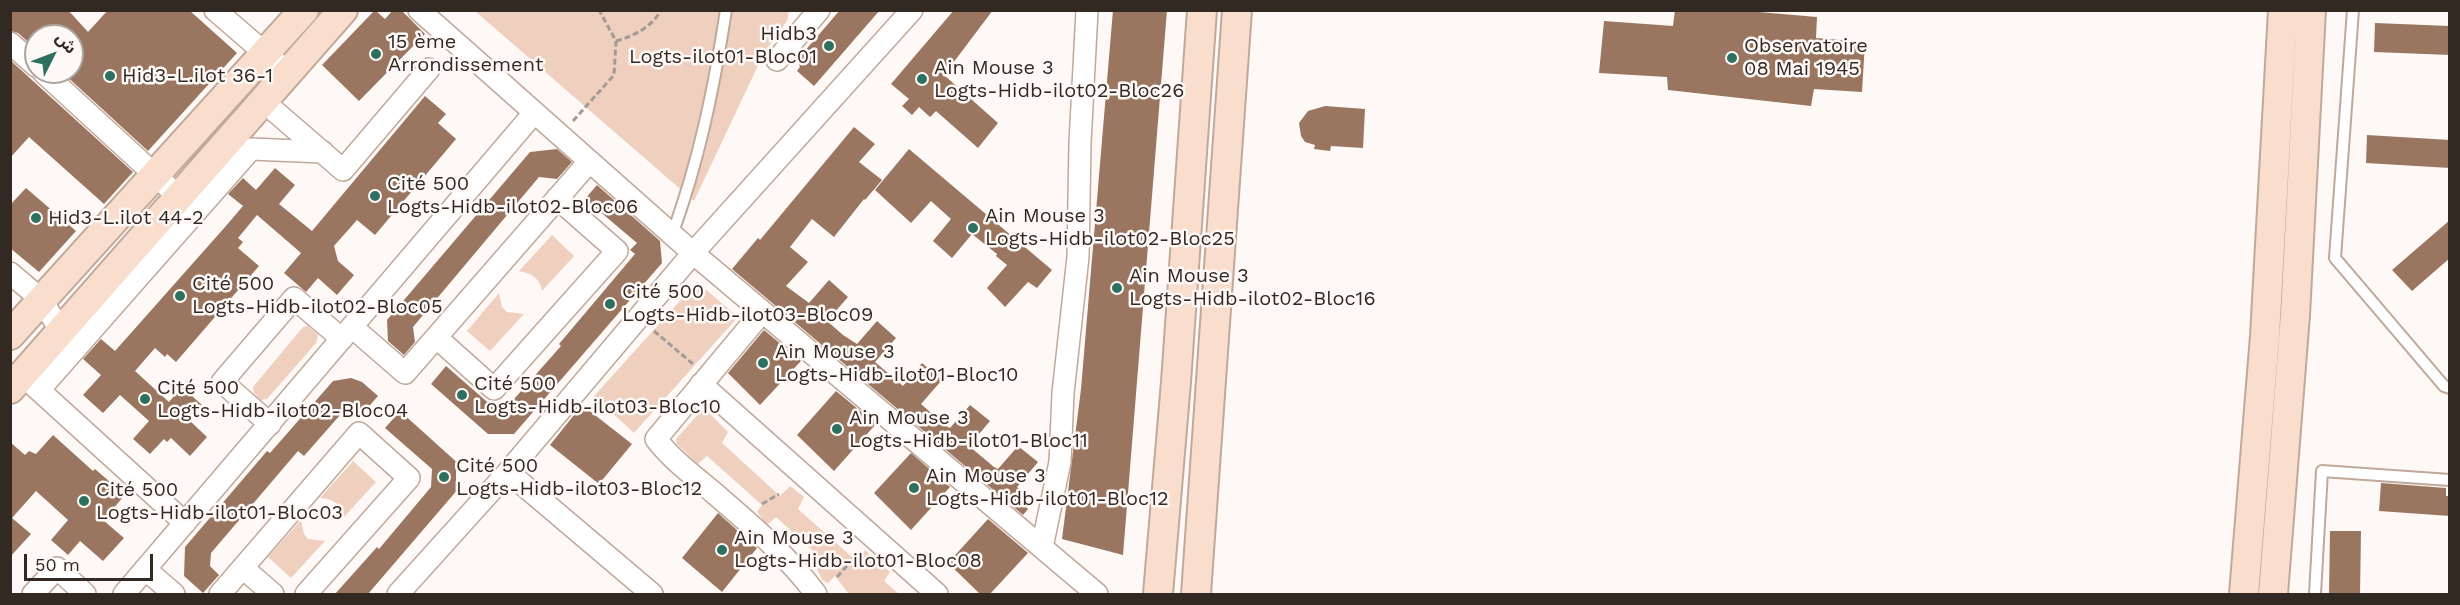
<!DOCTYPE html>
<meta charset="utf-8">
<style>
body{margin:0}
#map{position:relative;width:2460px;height:605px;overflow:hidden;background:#fef9f6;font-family:"Work Sans","Noto Sans Arabic",sans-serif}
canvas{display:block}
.frame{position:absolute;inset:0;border:12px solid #322923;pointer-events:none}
.north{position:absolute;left:24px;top:24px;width:60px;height:60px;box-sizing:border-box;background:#fef9f6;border:2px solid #aca6a2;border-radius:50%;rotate:48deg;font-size:16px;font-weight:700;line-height:24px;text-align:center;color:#322923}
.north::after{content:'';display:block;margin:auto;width:21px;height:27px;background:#2e7060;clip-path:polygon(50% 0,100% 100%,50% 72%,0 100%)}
.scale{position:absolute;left:24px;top:554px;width:129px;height:27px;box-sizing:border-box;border:3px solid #322923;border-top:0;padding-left:8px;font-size:18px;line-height:21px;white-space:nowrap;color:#322923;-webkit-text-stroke:4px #fef9f6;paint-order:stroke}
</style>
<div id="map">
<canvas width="2460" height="605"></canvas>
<div class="frame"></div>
<div class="north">ش</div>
<div class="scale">50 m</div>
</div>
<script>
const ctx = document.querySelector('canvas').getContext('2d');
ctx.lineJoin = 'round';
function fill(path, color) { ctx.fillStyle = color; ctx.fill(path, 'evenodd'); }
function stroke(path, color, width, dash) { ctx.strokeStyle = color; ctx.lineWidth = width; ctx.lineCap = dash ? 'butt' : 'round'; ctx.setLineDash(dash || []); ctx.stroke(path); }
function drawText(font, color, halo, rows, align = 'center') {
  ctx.font = font + ' "Work Sans",sans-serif'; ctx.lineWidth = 5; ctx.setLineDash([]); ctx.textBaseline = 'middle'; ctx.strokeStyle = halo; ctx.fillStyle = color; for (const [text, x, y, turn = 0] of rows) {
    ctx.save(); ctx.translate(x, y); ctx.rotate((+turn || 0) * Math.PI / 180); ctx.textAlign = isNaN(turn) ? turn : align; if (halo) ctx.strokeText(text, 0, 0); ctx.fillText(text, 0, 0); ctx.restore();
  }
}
fill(new Path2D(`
 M 475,11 L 789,11 L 787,21 L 764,53 L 694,201 Z
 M 552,235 L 574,256 L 542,291 C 540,278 531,273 519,271 Z
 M 697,282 L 738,317 L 634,433 L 594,396 Z
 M 499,293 L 502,307 L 507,312 L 524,314 L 490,351 L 467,331 Z
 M 308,326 L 318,335 L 316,343 L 267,399 L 261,400 L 254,393 L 253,387 L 303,327 Z
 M 706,410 L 728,432 L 722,443 L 780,496 L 790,486 L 804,497 L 798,509 L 852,557 L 857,559 L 865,550 L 890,572 L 884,581 L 899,594 L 849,594 L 835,576 L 828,583 L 822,580 L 817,569 L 824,561 L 776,517 L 767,525 L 757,512 L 762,505 L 707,456 L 698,464 L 677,444 L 676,439 L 701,411 Z
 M 353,461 L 376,482 L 344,517 C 341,504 333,499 320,498 Z
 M 301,520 L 304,534 L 308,539 L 325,541 L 291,578 L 268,557 Z`), '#efd0be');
fill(new Path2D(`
 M 10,10 L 68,10 L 88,32 L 108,10 L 189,10 L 237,53 L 148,151 L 62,72 L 72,72 L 72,36 L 36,36 L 36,49 L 18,33 L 10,31 Z
 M 375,10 L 385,19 L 393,10 L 401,10 L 425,34 L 359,101 L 322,65 Z
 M 840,10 L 880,10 L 814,86 L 797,71 L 800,67 L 797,60 Z
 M 954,10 L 993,10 L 944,75 L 998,123 L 978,148 L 936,111 L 930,117 L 919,107 L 912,115 L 902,106 L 909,99 L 891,84 Z
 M 1113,10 L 1167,10 L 1123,555 L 1062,539 L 1081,389 Z
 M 1675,10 L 1736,10 L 1817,17 L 1816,38 L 1865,42 L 1862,92 L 1814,89 L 1811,106 L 1668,90 L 1667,77 L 1599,73 L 1604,21 L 1673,26 Z
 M 2375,23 L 2450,26 L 2450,55 L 2374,52 Z
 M 10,60 L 133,172 L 104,204 L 29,137 L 10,158 Z
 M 425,96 L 446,114 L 438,123 L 456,139 L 375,235 L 357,220 L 334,246 L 338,261 L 354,275 L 337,295 L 318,278 L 306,292 L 284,273 L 301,253 L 257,215 L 238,238 L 243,242 L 238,248 L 259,266 L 176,362 L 167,354 L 165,357 L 155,348 L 135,371 L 169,402 L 182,387 L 202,405 L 189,420 L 207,437 L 190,456 L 171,438 L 167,442 L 164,439 L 150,454 L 133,439 L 149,421 L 120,395 L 103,413 L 83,395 L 101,375 L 83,359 L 101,339 L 115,351 L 225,227 L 243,206 L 228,194 L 243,178 L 256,190 L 275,168 L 295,185 L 279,204 L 312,231 Z
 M 1325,106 L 1365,109 L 1363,148 L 1331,146 L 1330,151 L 1314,149 L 1315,145 L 1305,142 L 1301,136 L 1299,123 L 1308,111 Z
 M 854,127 L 875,144 L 859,162 L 882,180 L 865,200 L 864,199 L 834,237 L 812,219 L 790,247 L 808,262 L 786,286 L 809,303 L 829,280 L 848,297 L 827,321 L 843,335 L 857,344 L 877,321 L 896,338 L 875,362 L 903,386 L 922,363 L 942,380 L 921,404 L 946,426 L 950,428 L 970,405 L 990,421 L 969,446 L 994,467 L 998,469 L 1018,446 L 1038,462 L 1017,487 L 1028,497 L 1023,504 L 1028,509 L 1023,515 L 732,269 L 758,238 L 760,240 Z
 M 2367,135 L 2450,140 L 2450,168 L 2366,163 Z
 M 557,149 L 572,162 L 557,179 L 539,177 L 413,327 L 415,342 L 404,355 L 388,341 L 387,320 L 530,152 Z
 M 909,149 L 1052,270 L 1037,288 L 1028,282 L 1005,307 L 987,288 L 1007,265 L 996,256 L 997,254 L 972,234 L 952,258 L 933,241 L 951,219 L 931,201 L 911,223 L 875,190 Z
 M 597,185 L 660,241 L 662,263 L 514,434 L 488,434 L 431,384 L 446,366 L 493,407 L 507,407 L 561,346 L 559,344 L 635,254 L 630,250 L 637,243 L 585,199 Z
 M 26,188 L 76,231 L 39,272 L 10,248 L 10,205 Z
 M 2450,220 L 2450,258 L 2412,291 L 2392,270 Z
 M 764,330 L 801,361 L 760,405 L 728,373 Z
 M 351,378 L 362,382 L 378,396 L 364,412 L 355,404 L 352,409 L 348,406 L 304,456 L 298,451 L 211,553 L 210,566 L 219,575 L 203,593 L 184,576 L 185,547 L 267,451 L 270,453 L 333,381 Z
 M 836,391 L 876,424 L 834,471 L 797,435 Z
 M 582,405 L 632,444 L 599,484 L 550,445 Z
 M 400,411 L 461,466 L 456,471 L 456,484 L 459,488 L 368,594 L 335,594 L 377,547 L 379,549 L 431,487 L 432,469 L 385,428 Z
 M 53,435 L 93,471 L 95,469 L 125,495 L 103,520 L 124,538 L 103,561 L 80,541 L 68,555 L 51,540 L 68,520 L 36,491 L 12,518 L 31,534 L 10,557 L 10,442 L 25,455 L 29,451 L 36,454 Z
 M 911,453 L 950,487 L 911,530 L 874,493 Z
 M 2381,483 L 2446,488 L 2446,496 L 2450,496 L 2450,516 L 2379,511 Z
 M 718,513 L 757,548 L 722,592 L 682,558 Z
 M 988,519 L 1028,553 L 990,594 L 980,594 L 948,563 Z
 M 2330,531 L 2361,531 L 2360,594 L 2329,594 Z`), '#9a7661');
const lane = new Path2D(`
 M 2353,10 L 2335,258 L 2444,386 L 2450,388
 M 672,235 C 699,161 714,88 726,10
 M 2315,594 L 2322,471 L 2450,480`);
const street = new Path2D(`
 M 215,10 L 288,73
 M 419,10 L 693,253 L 1097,594
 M 10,43 L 36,66
 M 777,60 L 819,10
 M 43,72 L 179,197
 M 264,102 L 343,170 L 429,69
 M 10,273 L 42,300 L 61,332
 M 762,312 L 656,439 C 672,460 694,476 714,493 C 750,524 788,556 816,594
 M 352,327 L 405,373 L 589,162
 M 436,337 L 494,389 L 617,251 L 557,198
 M 30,382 L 185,523
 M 701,384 L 937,594
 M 39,390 L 251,149 L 323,152
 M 270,424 L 222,382 L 294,298 L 342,339
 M 508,472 L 652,594
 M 1042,547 L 1060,462 L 1063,393 L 1078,257 L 1080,143 L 1087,10
 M 243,568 L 273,594
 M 145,569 L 174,594
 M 33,594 L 57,568 L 85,594
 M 124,594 L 534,113
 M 220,594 L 359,433 L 409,478 L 306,594
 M 398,594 L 508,472 L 693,253 L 912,10`);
const secondary = new Path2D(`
 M 10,335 L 304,10
 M 10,389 L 343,10
 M 1158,594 L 1176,382 L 1202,10
 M 1196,594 L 1237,10
 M 2244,594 L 2265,336 L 2283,10
 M 2273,594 L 2295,315 L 2311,10`);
stroke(lane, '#c0a89a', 14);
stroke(street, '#c0a89a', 24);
stroke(secondary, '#c0a89a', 32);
stroke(new Path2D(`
 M 616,41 C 634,36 652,27 661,10
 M 573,121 L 614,75 L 616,41 L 599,10
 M 654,331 L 693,364
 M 762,504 L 779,494
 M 837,577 L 854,558`), '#a29b97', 3, [6, 3]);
stroke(lane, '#fff', 10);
stroke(street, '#fff', 21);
stroke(secondary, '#f9decd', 28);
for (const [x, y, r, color] of [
 [829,46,6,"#2e7060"],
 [376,54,6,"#2e7060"],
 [1732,58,6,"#2e7060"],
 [110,76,6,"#2e7060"],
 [922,79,6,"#2e7060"],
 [375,196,6,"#2e7060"],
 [36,218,6,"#2e7060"],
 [973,228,6,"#2e7060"],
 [1117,288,6,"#2e7060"],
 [180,296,6,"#2e7060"],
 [610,304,6,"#2e7060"],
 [763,363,6,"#2e7060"],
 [462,395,6,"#2e7060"],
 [145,399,6,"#2e7060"],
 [837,429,6,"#2e7060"],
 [444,477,6,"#2e7060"],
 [914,488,6,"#2e7060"],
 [84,501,6,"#2e7060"],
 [722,550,6,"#2e7060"]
]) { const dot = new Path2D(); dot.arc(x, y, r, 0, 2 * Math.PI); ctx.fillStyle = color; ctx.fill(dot); stroke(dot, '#fef9f6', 2); }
drawText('20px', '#322923', '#fef9f6', [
 ["Hidb3",817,34,"right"],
 ["Logts-ilot01-Bloc01",817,57,"right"],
 ["15 ème",388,42],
 ["Arrondissement",388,65],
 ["Observatoire",1744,46],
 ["08 Mai 1945",1744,69],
 ["Ain Mouse 3",934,68],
 ["Logts-Hidb-ilot02-Bloc26",934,91],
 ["Hid3-L.ilot 36-1",122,76],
 ["Cité 500",387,184],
 ["Logts-Hidb-ilot02-Bloc06",387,207],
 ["Ain Mouse 3",985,216],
 ["Logts-Hidb-ilot02-Bloc25",985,239],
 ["Hid3-L.ilot 44-2",48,218],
 ["Ain Mouse 3",1129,276],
 ["Logts-Hidb-ilot02-Bloc16",1129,299],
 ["Cité 500",192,284],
 ["Logts-Hidb-ilot02-Bloc05",192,307],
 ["Cité 500",622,292],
 ["Logts-Hidb-ilot03-Bloc09",622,315],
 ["Ain Mouse 3",775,352],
 ["Logts-Hidb-ilot01-Bloc10",775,375],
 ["Cité 500",474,384],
 ["Logts-Hidb-ilot03-Bloc10",474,407],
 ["Cité 500",157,388],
 ["Logts-Hidb-ilot02-Bloc04",157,411],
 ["Ain Mouse 3",849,418],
 ["Logts-Hidb-ilot01-Bloc11",849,441],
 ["Cité 500",456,466],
 ["Logts-Hidb-ilot03-Bloc12",456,489],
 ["Ain Mouse 3",926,476],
 ["Logts-Hidb-ilot01-Bloc12",926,499],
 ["Cité 500",96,490],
 ["Logts-Hidb-ilot01-Bloc03",96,513],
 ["Ain Mouse 3",734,538],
 ["Logts-Hidb-ilot01-Bloc08",734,561]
], 'left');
</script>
